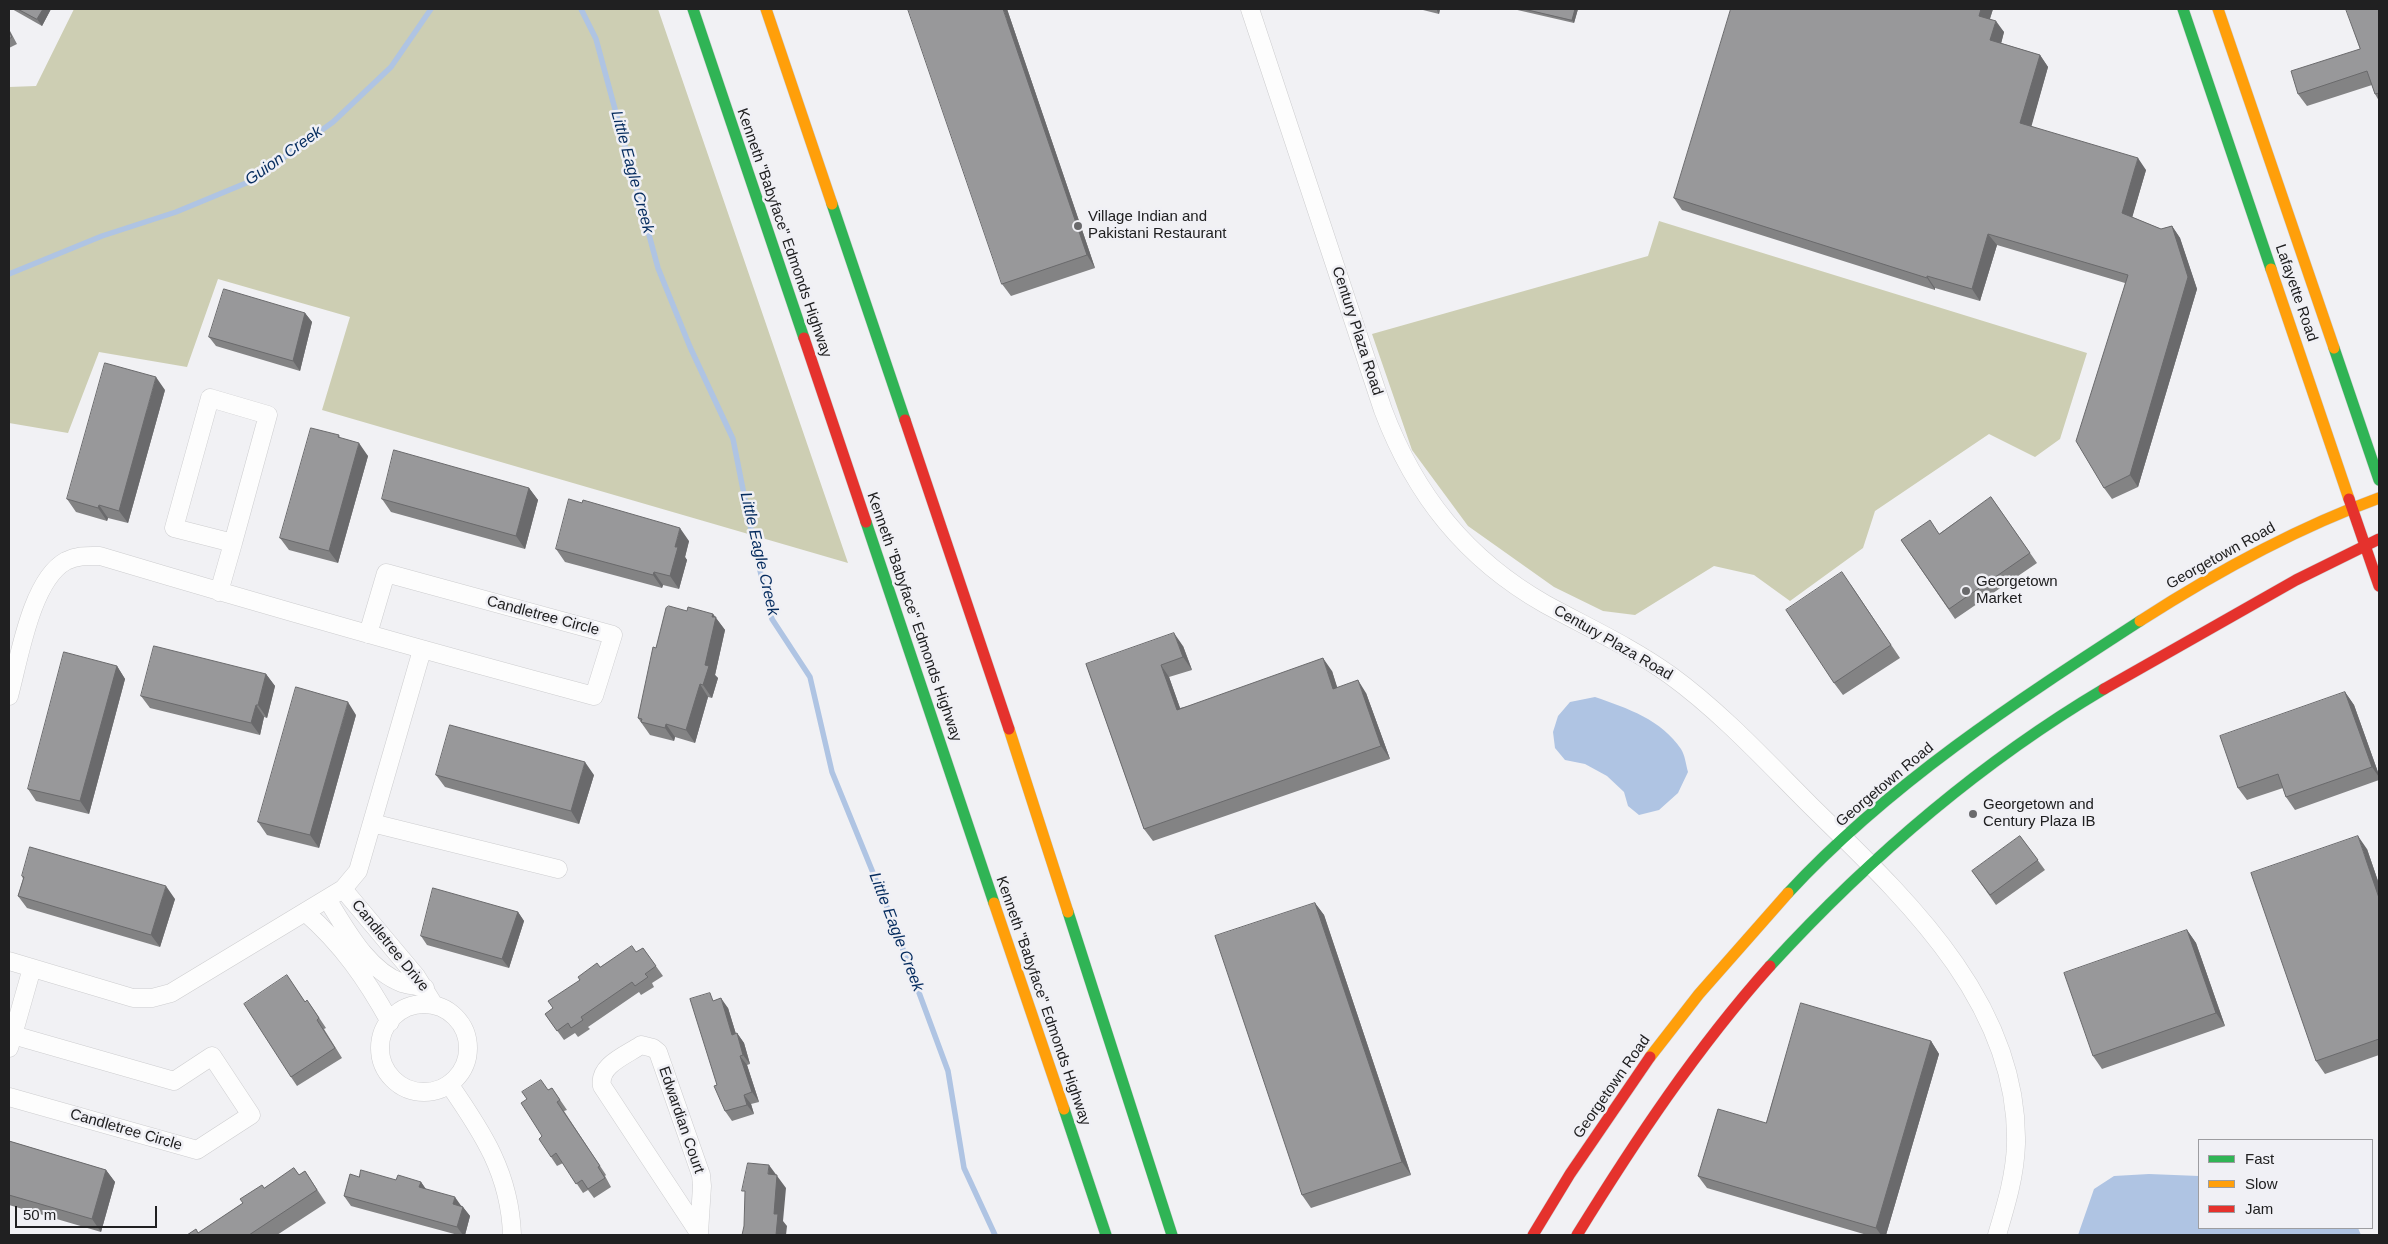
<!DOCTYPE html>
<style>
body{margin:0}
#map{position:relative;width:2388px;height:1244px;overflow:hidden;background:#f1f1f4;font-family:Arial,sans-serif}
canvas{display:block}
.frame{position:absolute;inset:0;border:10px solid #202021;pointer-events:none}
.legend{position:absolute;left:2198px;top:1139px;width:175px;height:90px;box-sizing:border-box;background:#f0f0f5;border:1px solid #9d9da0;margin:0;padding:6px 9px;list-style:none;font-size:15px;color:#202021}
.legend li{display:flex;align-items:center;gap:10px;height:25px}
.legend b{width:25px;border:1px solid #9d9da0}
.scale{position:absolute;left:15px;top:1206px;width:142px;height:22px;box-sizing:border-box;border:2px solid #202021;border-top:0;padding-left:6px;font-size:15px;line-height:18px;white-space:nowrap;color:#202021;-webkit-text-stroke:4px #f0f0f5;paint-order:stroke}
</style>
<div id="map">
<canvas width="2388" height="1244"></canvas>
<div class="frame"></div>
<ul class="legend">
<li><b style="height:6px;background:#30b455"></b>Fast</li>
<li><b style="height:6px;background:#ff9f0a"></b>Slow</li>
<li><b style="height:6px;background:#e5322d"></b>Jam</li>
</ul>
<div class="scale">50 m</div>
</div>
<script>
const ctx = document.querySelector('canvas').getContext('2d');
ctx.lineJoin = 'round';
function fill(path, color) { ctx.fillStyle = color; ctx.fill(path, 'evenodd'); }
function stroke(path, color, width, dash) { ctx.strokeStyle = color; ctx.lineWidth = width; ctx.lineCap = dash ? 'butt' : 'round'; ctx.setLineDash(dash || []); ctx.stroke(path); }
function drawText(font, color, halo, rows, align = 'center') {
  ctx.font = font + ' Arial,sans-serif'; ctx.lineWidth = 5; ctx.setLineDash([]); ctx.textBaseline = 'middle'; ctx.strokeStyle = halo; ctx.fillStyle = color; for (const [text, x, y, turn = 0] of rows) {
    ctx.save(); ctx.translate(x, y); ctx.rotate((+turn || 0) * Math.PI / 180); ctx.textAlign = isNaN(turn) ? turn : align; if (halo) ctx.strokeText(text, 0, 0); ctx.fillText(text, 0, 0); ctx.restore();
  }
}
fill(new Path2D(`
 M 74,9 L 658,9 L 848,563 L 322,410 L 350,317 L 218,279 L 187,367 L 99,352 L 68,433 L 9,423 L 9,87 L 36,86 Z
 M 1659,221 L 2087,353 L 2060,439 L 2035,457 L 1989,434 L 1875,511 L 1863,548 L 1790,601 L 1754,575 L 1714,566 L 1635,615 L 1603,611 L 1554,587 L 1468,526 L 1412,450 L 1372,334 L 1648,256 Z`), '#cdceb3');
fill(new Path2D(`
 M 1595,697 C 1627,708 1662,720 1681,749 C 1685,755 1686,765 1688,772 L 1678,793 L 1659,810 L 1639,815 L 1628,806 L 1624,792 L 1607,776 L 1585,764 L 1565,760 L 1555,748 L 1553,732 L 1558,716 L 1570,702 Z
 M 2149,1174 L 2199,1176 L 2199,1228 L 2358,1228 L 2361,1235 L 2078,1235 L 2094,1189 L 2114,1176 Z`), '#afc4e3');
stroke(new Path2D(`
 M 581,9 L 596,39 L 658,268 L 690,347 L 733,439 L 755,550 L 772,619 L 810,677 L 832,772 L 891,917 L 948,1071 L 964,1168 L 995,1235
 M 9,274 L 102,236 L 176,212 L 251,181 L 333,122 L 391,67 L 431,9`), '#afc4e3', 5.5);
const street = new Path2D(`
 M 1250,9 L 1383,410 C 1415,495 1466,559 1545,604 C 1587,627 1631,647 1670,675 C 1721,712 1766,761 1811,806 C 1904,897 2019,1002 2016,1144 C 2015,1176 2006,1205 1997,1235
 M 210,398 L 268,415 L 233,543 L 174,528 Z
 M 219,592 L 233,543
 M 9,696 C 19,660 31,580 66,561 C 78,555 88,556 100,556 C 264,605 429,652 594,696 L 613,635 L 386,573 L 368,634
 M 372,823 L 558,869
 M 343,889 L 416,976 L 434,1005
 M 327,899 C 346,929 367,970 402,983 C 409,985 418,986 425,988
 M 305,912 C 342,944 367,980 390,1022
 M 9,961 L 133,998 L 152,998 L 171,993 L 343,889 L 358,871 L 422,650
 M380 1048a44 44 0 1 1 88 0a44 44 0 1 1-88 0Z
 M 13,1035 L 32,968
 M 641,1045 L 653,1048 L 658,1052 L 701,1175 L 702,1186 L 699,1233 L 602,1086 C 598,1065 627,1055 641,1045 Z
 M 9,1048 L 13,1035 L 174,1081 L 212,1056 L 251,1115 L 197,1150 L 9,1097
 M 449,1084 C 483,1133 510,1174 512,1235`);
const fast = new Path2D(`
 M 693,9 L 804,338
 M 2183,9 L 2271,269
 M 832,204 L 905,420
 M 2334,348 L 2379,480
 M 866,522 L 994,903
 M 1788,893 C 1890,783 2015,702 2140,621
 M 1068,912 L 1172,1235
 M 1770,966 C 1869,858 1978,764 2104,689
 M 1064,1109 L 1106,1235`);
const slow = new Path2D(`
 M 766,9 L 832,204
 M 2218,9 L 2334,348
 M 2271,269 L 2349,499
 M 2140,621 C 2216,572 2294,529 2379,498
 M 1009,729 L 1068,912
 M 994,903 L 1064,1109
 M 1650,1057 L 1699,994 L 1788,893`);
const jam = new Path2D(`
 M 804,338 L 866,522
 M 905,420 L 1009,729
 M 2349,499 L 2379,586
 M 2104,689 L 2296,580 L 2379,539
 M 1533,1235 L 1570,1174 L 1650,1057
 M 1577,1235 C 1635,1141 1696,1049 1770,966`);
stroke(street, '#cdcdcf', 19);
stroke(fast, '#cdcdcf', 12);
stroke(slow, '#cdcdcf', 12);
stroke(jam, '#cdcdcf', 12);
stroke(street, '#fdfdfd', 18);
stroke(fast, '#30b455', 11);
stroke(slow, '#ff9f0a', 11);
stroke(jam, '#e5322d', 11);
fill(new Path2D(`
 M 12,9 L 51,9 L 42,26 Z
 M 1007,9 L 1095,268 L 1011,296 L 1002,284 Z
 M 1419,9 L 1440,9 L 1439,14 Z
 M 1513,9 L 1578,9 L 1574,23 Z
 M 1731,9 L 1993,9 L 1990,19 L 2004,32 L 2001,43 L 2040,55 L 2048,67 L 2031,126 L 2146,170 L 2132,217 L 2161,229 L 2172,226 L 2180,238 L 2197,289 L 2138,487 L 2112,499 L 2104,488 L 2125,283 L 1997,245 L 1980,301 L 1935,288 L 1935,290 L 1682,210 L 1674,198 Z
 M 2379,9 L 2379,101 L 2375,94 L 2372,85 L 2307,106 L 2298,94 L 2360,49 Z
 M 9,29 L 17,44 L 9,48 Z
 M 305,313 L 312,322 L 300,371 L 216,346 L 209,337 Z
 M 165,390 L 128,523 L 108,518 L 107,521 L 76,512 L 67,499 Z
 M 339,435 L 340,438 L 368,456 L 338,563 L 289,550 L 280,538 Z
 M 529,488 L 538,500 L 525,549 L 391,512 L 382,499 Z
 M 1991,497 L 2037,563 L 1955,619 L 1901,540 L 1939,534 Z
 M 689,541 L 685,557 L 687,560 L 679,589 L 663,585 L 662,588 L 565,562 L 556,549 Z
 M 1851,585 L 1900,658 L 1843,695 L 1834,683 Z
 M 687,611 L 713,614 L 725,630 L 715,675 L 718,678 L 712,698 L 708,697 L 695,743 L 675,737 L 674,741 L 650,735 L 638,718 L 656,648 Z
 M 1183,646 L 1192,670 L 1169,677 L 1180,708 L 1332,671 L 1337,688 L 1366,693 L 1390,759 L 1153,841 L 1144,829 L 1086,664 Z
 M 117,666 L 125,679 L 89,814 L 36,801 L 28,789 Z
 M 266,674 L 275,686 L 267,718 L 264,717 L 260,735 L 150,708 L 141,696 Z
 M 2345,692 L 2354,705 L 2379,775 L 2379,780 L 2295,810 L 2286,797 L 2283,788 L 2247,800 L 2238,788 Z
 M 356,715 L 319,848 L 267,835 L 258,822 Z
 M 436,775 L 594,775 L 579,824 L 445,787 Z
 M 2020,836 L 2045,870 L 1996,905 L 1972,871 Z
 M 2367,849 L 2379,884 L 2379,1055 L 2325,1074 L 2316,1061 Z
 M 22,876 L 175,899 L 160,947 L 27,908 L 18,896 L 23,879 Z
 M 1315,903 L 1324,915 L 1411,1175 L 1311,1208 L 1302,1195 Z
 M 518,912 L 524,921 L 509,968 L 427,945 L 421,936 Z
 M 2187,930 L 2196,943 L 2225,1026 L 2102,1069 L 2093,1056 Z
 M 643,948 L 663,976 L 652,983 L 654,987 L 641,995 L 639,992 L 588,1027 L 590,1029 L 578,1037 L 575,1033 L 564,1040 L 545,1014 L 553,1008 L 600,967 L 636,952 Z
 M 287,975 L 305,1002 L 307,1000 L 314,1010 L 326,1028 L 324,1029 L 342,1058 L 297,1086 L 291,1077 Z
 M 715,1000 L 728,1008 L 736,1034 L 737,1033 L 744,1043 L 750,1064 L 747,1065 L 759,1102 L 751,1104 L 754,1114 L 732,1121 L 725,1111 L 717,1085 Z
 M 1931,1041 L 1939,1054 L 1886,1235 L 1867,1235 L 1707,1188 L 1698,1176 L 1766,1123 Z
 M 552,1088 L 567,1110 L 564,1111 L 606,1175 L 605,1176 L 611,1187 L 594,1198 L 588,1190 L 583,1193 L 563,1163 L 557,1166 L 551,1157 L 542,1136 L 548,1090 Z
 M 9,1141 L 106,1170 L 115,1182 L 101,1232 L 9,1205 Z
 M 294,1168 L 299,1175 L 305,1171 L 326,1203 L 277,1235 L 187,1235 L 199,1233 Z
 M 359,1177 L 421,1182 L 426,1189 L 462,1206 L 470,1216 L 465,1235 L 458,1235 L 351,1206 L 344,1196 Z`), '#838384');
fill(new Path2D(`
 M 43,9 L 51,9 L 42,26 L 37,19 Z
 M 1003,9 L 1007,9 L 1095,268 L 1087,255 Z
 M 1437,9 L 1440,9 L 1439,14 L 1437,11 Z
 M 1575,9 L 1578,9 L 1574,23 L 1572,20 Z
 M 1981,9 L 1993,9 L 1987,27 L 1979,16 Z
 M 1996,21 L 2004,32 L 1999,52 L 1990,40 Z
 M 2040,55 L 2048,67 L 2029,135 L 2020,123 Z
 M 2138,158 L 2146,170 L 2130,225 L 2122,213 Z
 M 2172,226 L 2180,238 L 2197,289 L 2138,487 L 2130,475 Z
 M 1988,234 L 1997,245 L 1980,301 L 1972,289 Z
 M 1927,276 L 1935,288 L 1935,290 L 1927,278 Z
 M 305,313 L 312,322 L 300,371 L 293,361 Z
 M 156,377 L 165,390 L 128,523 L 119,511 Z
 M 359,443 L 368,456 L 338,563 L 329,551 Z
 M 529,488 L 538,500 L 525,549 L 516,536 Z
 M 99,505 L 108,518 L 107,521 L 98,508 Z
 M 680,528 L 689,541 L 685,557 L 687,560 L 679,589 L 670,576 L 675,547 Z
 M 654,572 L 663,585 L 662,588 L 653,575 Z
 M 713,614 L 725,630 L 715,675 L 718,678 L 712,698 L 703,685 L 705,665 Z
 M 1174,633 L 1183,646 L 1192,670 L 1183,657 Z
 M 1323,658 L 1332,671 L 1342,702 L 1333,689 Z
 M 1161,665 L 1169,677 L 1185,722 L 1177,710 Z
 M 117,666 L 125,679 L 89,814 L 80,801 Z
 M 266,674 L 275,686 L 267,718 L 258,705 Z
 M 1358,680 L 1366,693 L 1390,759 L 1381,746 Z
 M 700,684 L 708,697 L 695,743 L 686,730 Z
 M 2345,692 L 2354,705 L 2379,775 L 2379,777 L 2372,767 Z
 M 348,702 L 356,715 L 319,848 L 310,835 Z
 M 256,705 L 264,717 L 260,735 L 251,723 Z
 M 666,724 L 675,737 L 674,741 L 665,728 Z
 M 585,762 L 594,775 L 579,824 L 571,811 Z
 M 2358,836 L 2367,849 L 2379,884 L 2379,898 Z
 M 166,886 L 175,899 L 160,947 L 151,935 Z
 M 1315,903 L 1324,915 L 1411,1175 L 1402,1162 Z
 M 518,912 L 524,921 L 509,968 L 502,959 Z
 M 2187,930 L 2196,943 L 2225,1026 L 2216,1013 Z
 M 721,998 L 728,1008 L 739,1044 L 732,1035 Z
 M 737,1033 L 744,1043 L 750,1064 L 743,1055 Z
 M 1931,1041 L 1939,1054 L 1886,1235 L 1881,1235 L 1876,1228 Z
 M 740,1056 L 747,1065 L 759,1102 L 752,1092 Z
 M 744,1095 L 751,1104 L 754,1114 L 747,1105 Z
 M 769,1165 L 786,1188 L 783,1221 L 787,1226 L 786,1235 L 776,1235 L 768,1174 Z
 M 106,1170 L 115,1182 L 101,1232 L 92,1219 Z
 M 421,1182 L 427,1191 L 419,1187 Z
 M 455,1197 L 462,1207 L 453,1204 Z
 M 463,1207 L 470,1216 L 465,1235 L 463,1235 L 457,1227 Z`), '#6a6a6c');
const building = new Path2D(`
 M 18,9 L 43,9 L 37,19 Z
 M 908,9 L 1003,9 L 1087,255 L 1002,284 Z
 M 1524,9 L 1575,9 L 1572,20 Z
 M 1731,9 L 1981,9 L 1979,16 L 1996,21 L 1990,40 L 2040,55 L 2020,123 L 2138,158 L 2122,213 L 2161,229 L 2172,226 L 2188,277 L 2130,475 L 2104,488 L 2076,441 L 2128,275 L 1988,234 L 1972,289 L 1927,276 L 1927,278 L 1674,198 Z
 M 2346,9 L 2379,9 L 2379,93 L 2375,94 L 2367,71 L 2298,94 L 2291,71 L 2360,49 Z
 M 9,31 L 12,37 L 9,39 Z
 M 224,289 L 305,313 L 293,361 L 209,337 Z
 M 105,363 L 156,377 L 119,511 L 99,505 L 98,508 L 67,499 Z
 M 311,428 L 339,435 L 338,437 L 359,443 L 329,551 L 280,538 Z
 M 394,450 L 529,488 L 516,536 L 382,499 Z
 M 1991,497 L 2030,553 L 1949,609 L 1901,540 L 1930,520 L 1939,534 Z
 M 569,499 L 582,503 L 583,500 L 680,528 L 675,547 L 678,547 L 670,576 L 654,572 L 653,575 L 556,549 Z
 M 1842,572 L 1891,645 L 1834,683 L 1786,610 Z
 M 669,606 L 687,611 L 688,607 L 713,614 L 712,617 L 716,617 L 705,665 L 709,666 L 703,685 L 700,684 L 686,730 L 666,724 L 665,728 L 641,722 L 642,719 L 638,718 L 653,647 L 656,648 L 666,608 Z
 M 1174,633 L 1183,657 L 1161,665 L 1177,710 L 1323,658 L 1333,689 L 1358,680 L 1381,746 L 1144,829 L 1086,664 Z
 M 154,646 L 266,674 L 258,705 L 256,705 L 251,723 L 141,696 Z
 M 64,652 L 117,666 L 80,801 L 28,789 Z
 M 296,687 L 348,702 L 310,835 L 258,822 Z
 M 2345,692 L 2372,767 L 2286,797 L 2278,774 L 2238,788 L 2220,736 Z
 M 450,725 L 585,762 L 571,811 L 436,775 Z
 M 2020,836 L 2038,860 L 1990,895 L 1972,871 Z
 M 2358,836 L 2379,898 L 2379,1039 L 2316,1061 L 2251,873 Z
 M 30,847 L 166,886 L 151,935 L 18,896 L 24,877 L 22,876 Z
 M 433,888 L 518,912 L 502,959 L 421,936 Z
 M 1315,903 L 1402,1162 L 1302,1195 L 1215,936 Z
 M 2187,930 L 2216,1013 L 2093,1056 L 2064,973 Z
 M 632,946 L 636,952 L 643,948 L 656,966 L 645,974 L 648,977 L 635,986 L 632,982 L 581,1017 L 583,1020 L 571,1028 L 568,1023 L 557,1031 L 545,1014 L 553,1008 L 548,1001 L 580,980 L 578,977 L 597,963 L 600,967 Z
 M 287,975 L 305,1002 L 307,1000 L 319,1018 L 317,1020 L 335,1048 L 291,1077 L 244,1004 Z
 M 710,993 L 713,1001 L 721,998 L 732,1035 L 737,1033 L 743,1055 L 740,1056 L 752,1092 L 744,1095 L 747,1105 L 725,1111 L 714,1086 L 717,1085 L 690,999 Z
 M 1801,1003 L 1931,1041 L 1876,1228 L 1698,1176 L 1718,1109 L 1766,1123 Z
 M 541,1080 L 548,1090 L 552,1088 L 560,1100 L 557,1102 L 600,1166 L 598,1167 L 605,1178 L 588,1189 L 582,1180 L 576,1184 L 556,1153 L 551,1157 L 539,1139 L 542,1136 L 521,1103 L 527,1099 L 522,1092 Z
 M 9,1141 L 106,1170 L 92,1219 L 9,1195 Z
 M 748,1163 L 769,1165 L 768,1174 L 777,1175 L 774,1214 L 778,1214 L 776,1235 L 742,1235 L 744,1226 L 745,1191 L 742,1191 Z
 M 294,1168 L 299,1175 L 305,1171 L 317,1190 L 249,1235 L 187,1235 L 196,1229 L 198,1233 L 243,1203 L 240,1199 L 262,1185 L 264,1188 Z
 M 361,1170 L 396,1180 L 398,1175 L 421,1182 L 419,1187 L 455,1197 L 453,1204 L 463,1207 L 457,1227 L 344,1196 L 350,1174 L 359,1177 Z`);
fill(building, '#98989a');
stroke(building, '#6a6a6c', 1);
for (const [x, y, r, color] of [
 [1078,226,5,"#69696b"],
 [1966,591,5,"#69696b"],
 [1973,814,5,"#69696b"]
]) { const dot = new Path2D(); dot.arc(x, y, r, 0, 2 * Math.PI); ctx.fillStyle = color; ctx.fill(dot); stroke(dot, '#f0f0f5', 2); }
drawText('15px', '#202021', '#f0f0f5', [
 ["Village Indian and",1088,217],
 ["Pakistani Restaurant",1088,234],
 ["Georgetown",1976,582],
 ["Market",1976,599],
 ["Georgetown and",1983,805],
 ["Century Plaza IB",1983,822]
], 'left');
drawText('15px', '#202021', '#f0f0f5', [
 ["Kenneth \"Babyface\" Edmonds Highway",784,233,71],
 ["Lafayette Road",2296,293,71],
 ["Century Plaza Road",1357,331,72],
 ["Georgetown Road",2221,556,-29],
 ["Candletree Circle",543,616,15],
 ["Kenneth \"Babyface\" Edmonds Highway",914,617,71],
 ["Century Plaza Road",1613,643,30],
 ["Georgetown Road",1885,785,-40],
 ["Candletree Drive",390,946,51],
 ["Kenneth \"Babyface\" Edmonds Highway",1043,1001,71],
 ["Georgetown Road",1612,1087,-55],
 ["Edwardian Court",681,1120,71],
 ["Candletree Circle",126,1130,16]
]);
drawText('italic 16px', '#042b5e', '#f0f0f5', [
 ["Guion Creek",284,156,-35],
 ["Little Eagle Creek",632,172,75],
 ["Little Eagle Creek",759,554,77],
 ["Little Eagle Creek",896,932,69]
]);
</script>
